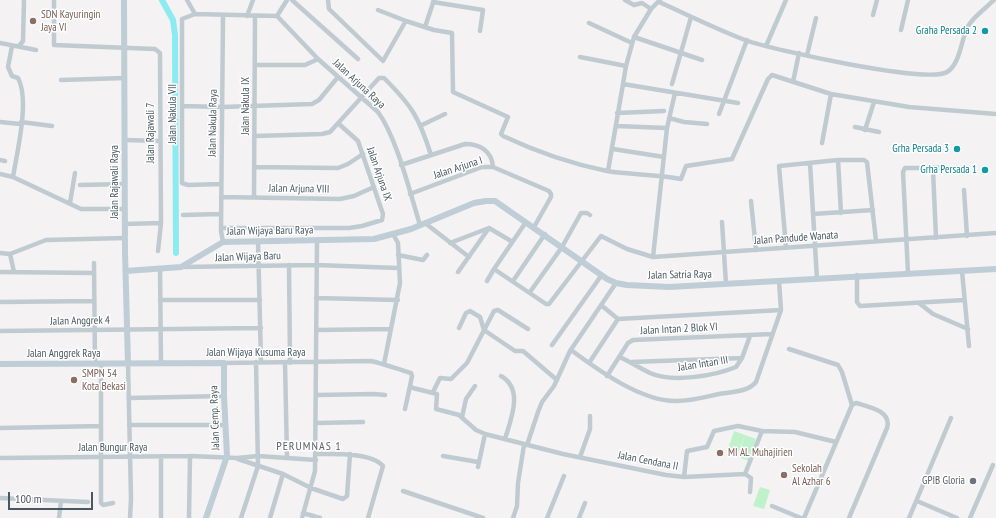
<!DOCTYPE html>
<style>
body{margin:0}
#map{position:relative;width:996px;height:518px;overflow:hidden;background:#f4f2f2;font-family:"PT Sans Narrow",sans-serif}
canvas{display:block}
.scale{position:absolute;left:8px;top:492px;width:85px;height:18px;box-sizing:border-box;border:2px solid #485860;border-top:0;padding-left:5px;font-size:12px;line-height:14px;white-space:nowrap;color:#485860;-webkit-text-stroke:3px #fff;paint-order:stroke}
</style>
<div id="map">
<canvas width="996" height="518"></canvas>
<div class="scale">100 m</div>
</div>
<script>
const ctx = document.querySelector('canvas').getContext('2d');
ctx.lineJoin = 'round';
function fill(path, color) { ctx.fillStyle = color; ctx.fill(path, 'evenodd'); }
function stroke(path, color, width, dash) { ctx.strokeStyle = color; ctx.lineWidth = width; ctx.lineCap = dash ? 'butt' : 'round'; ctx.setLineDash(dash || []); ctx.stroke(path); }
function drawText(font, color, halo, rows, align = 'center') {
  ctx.font = font + ' "PT Sans Narrow",sans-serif'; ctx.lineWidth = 3; ctx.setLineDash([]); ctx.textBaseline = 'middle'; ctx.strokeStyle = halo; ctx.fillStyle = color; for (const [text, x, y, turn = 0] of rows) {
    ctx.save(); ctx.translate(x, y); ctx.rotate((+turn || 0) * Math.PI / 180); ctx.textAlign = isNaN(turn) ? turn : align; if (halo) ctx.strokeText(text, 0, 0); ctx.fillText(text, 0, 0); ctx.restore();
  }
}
fill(new Path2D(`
 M 734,431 L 745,435 L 737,456 L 727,452 Z
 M 745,435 L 756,439 L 749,461 L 738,457 Z
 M 760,487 L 770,490 L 764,509 L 753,506 Z`), '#bff2cb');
stroke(new Path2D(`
 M 162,0 L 173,20 L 175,35 L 176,253`), '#8bebf1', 6);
stroke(new Path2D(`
 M 54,0 L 54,45 L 155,49 L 160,53 L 161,223 L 158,251
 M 187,0 L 195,14
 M 292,0 L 358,59
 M 328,0 L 329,9 L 383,61 L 404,24
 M 625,0 L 634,5 L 642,3 L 651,9
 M 433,2 L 483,10 L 480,31
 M 659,2 C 688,15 716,29 745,40 C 773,50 927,84 947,72 C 959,65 961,43 966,31 C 970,19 985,9 994,0
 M 378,10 L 406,21 L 434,30 L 452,33 L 453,92 L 508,117 L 501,134 L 503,136 C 535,151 572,164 607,171 C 632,175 656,174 681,179 L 686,166 L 732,159 L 768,79 L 772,75 L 831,94 L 909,107 L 996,114
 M 873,15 L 877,0
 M 247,16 L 253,0
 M 277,16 L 318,59 L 378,112 C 397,138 410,193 420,225
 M 277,16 L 287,0
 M 589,23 L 632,43
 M 425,27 L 434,0
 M 901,30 L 908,0
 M 634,37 L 702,60
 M 0,43 L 36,50
 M 766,46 L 786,0
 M 807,55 L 816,18
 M 580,57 L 626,66 L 623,84 L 738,103
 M 255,65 L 305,65 L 318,59
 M 626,66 L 634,37 L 651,9 L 660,0
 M 61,80 L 125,78
 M 793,82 L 799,53
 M 672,84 L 691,17
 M 183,106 L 222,107 L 312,104 L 319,100 L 338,77
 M 617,113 L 664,111
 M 719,114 L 747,40
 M 669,118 L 684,122 L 707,124
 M 0,122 L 20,124
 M 21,122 L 52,126
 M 422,125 L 445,114
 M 616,126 L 667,128
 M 855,127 L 879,132
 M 865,130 L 874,102
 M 255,136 L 322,134 L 330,132 L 379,78 L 384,78 C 412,106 419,117 431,155
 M 125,140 L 159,141
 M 822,143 L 831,94
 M 613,149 L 664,157
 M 0,160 L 5,161
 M 838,160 L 841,213
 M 810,163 L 817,279
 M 401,165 L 465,144 C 480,144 492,151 493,167
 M 254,167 L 338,168 L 348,164 L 363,154
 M 932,168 L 944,167
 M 608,171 L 623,84
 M 0,174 L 13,177 L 81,209 L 125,209
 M 13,177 C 17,152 30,100 18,78 L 12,76 L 8,67 L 12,46 L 19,46 L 23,41 L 24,0
 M 221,184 L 188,185 L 182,183 L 182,19 L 195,14 L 277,16
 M 80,185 L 125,184
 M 964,190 L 967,236
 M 410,194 L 482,167 L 493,167 L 549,191 L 551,194 L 551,197 L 534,227
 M 221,197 L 340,199 L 354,196 L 374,187
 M 254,197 L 255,16
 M 751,201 L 756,250
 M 70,203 L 75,173
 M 813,214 L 873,210
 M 183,215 L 221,214
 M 526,222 L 494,269 L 546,304 L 549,304 L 601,236 L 627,249 L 653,257 L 996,233
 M 722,222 L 726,284
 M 425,223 L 469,257
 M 125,224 L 161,223
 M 221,228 L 349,228 L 362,226 L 382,220 L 383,214 L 358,141 L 339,124
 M 258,241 L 261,362
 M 223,242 L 221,231 L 223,15
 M 450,243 L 489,228 L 511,241
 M 786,247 L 779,166 L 838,160 L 864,160 L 867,162 L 876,241
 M 0,253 L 10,254 L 46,240 L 125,238
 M 10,254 L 14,272
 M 398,255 L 423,260 L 427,255
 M 653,257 L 667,128 L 675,93
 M 94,263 L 95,364
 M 289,265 L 290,363
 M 181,267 L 316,265 L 398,268
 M 160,268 L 161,363
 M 962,271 L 969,346
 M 0,272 L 94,273
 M 458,272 L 489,228
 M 908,273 L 903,172 L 905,168 L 930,168 L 933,170 L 936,238
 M 857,275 L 857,302 L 860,306 L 964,300
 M 487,281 L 494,269
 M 513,281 L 545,234
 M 530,292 L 562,247 L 581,213 L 587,213 L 590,215
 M 316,298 L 398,300
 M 160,300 L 260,300
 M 0,302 L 94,301
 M 919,303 L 933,314 L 968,329
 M 601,305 L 618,319
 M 459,328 L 466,313 L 470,311 L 480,317 L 484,330 L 515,351 L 523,351 L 557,380
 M 317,330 L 390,329
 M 0,331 L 261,328
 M 552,345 L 601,276
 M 789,349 L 838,365 L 842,372 L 852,405 L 804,518
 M 571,350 C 598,370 642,402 677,401 C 691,401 705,397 719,394 C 731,392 748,392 756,382 L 781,310 L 779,281
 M 620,357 C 630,362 640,368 650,373 C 672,383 714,376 736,367 L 742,358 L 750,336
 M 632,362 L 742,358
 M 224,363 L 371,361 C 384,364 397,369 411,373 L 412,376 L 410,386 L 413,388 L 437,394 L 436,409 L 459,415 L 476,430 L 485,434 L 563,454 L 666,475 L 684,477 L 745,474 L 751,478 L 750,492
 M 285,363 L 287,457
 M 589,363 L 618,319 L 781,310
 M 101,364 L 101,503 L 103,505 L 113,503
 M 128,364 L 131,499 L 130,518
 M 384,364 L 400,283 L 398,243 L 393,234
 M 501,376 C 524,389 511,419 505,439
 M 607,376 L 628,343 L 633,340 L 772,334
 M 433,392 L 440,378 L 451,379 L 467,363 L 494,311 L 498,310 L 528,329
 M 317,395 L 374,394 L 385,395
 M 129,398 L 224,396
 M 405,409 L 410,386
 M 462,417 L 466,399 L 475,386
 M 317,423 L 363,422
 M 129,425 L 225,425
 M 0,428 L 101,426
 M 527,445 L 538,412 L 542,402 L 554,386 L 570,351 L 616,283
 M 316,454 C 333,454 371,452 383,466 L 368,518
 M 161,456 L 161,518
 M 443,456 L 478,462
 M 580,457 L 590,429 L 590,416
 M 0,458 L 190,456 L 237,458 L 258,456 L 316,460
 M 238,459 L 283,474 L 311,488 L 343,499 L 347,496 L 350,454
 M 478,467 L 485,434
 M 745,474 L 762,431 L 795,432 L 836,442
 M 684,477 L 687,451 L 707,447 L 714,431 L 738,426 L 762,431
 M 403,491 L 483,518
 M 0,498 L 88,502
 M 917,501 L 957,518
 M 772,506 L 801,518
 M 303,513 L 320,518
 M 59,518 L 61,501
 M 189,518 L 190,456
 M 241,518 L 258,466 L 256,362
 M 270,518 L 283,474
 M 302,518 L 315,471 L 317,240
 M 513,518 L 517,506 L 518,483 L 524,445
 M 547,518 L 564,476
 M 579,518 L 585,503
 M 849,518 L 887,428 C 892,411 869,407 856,403 L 852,405
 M 909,518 L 951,418
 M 970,518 L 993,465`), '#bfcbd1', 4.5);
stroke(new Path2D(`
 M 124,0 L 125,252 L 128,364
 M 126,271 L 181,267 L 223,242 L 374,239 L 411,229 L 474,203 L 486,201 L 495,201 L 607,279 L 616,283 L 627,285 L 669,287 L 996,269
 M 0,364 L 224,363 L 224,396 L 227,456 L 206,518`), '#bfcdd6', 6);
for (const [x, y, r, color] of [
 [33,21,4,"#8d6e63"],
 [985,31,4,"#0f9aa8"],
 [957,149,4,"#0f9aa8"],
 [985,170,4,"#0f9aa8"],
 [74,380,4,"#8d6e63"],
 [720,453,4,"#8d6e63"],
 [784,475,4,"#8d6e63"],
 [973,481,4,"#6b7280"]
]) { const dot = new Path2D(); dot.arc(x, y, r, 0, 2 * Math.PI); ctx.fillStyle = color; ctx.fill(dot); stroke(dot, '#fff', 1.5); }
drawText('11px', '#785e54', '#fff', [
 ["SDN Kayuringin",41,15],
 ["Jaya VI",41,28],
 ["SMPN 54",82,374],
 ["Kota Bekasi",82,387],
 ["MI AL Muhajirien",728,453],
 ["Sekolah",792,469],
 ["Al Azhar 6",792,482]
], 'left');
drawText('11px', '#0d838f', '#fff', [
 ["Graha Persada 2",977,31],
 ["Grha Persada 3",949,149],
 ["Grha Persada 1",977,170]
], 'right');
drawText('11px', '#485860', '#fff', [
 ["Jalan Arjuna Raya",359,84,43],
 ["Jalan Nakula IX",246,106,-90],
 ["Jalan Nakula VII",173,114,-90],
 ["Jalan Nakula Raya",213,123,-89],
 ["Jalan Rajawali 7",151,133,-90],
 ["Jalan Arjuna I",458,168,-18],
 ["Jalan Arjuna IX",379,174,71],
 ["Jalan Rajawali Raya",115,182,-90],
 ["Jalan Arjuna VIII",299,189,1],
 ["Jalan Wijaya Baru Raya",270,231,-1],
 ["Jalan Pandude Wanata",796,238,-4],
 ["Jalan Wijaya Baru",248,257,-2],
 ["Jalan Satria Raya",680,275,-1],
 ["Jalan Anggrek 4",80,321,-1],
 ["Jalan Intan 2 Blok VI",679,329,-3],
 ["Jalan Wijaya Kusuma Raya",256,353],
 ["Jalan Anggrek Raya",64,354],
 ["Jalan Intan III",703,364,-9],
 ["Jalan Cemp. Raya",215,418,-92],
 ["Jalan Bungur Raya",113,448],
 ["Jalan Cendana II",648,461,11]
]);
drawText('11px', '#5b616d', '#fff', [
 ["GPIB Gloria",965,481]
], 'right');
ctx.letterSpacing = '1px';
drawText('12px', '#5d6367', '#fff', [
 ["PERUMNAS 1",309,447]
]);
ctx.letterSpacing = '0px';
</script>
